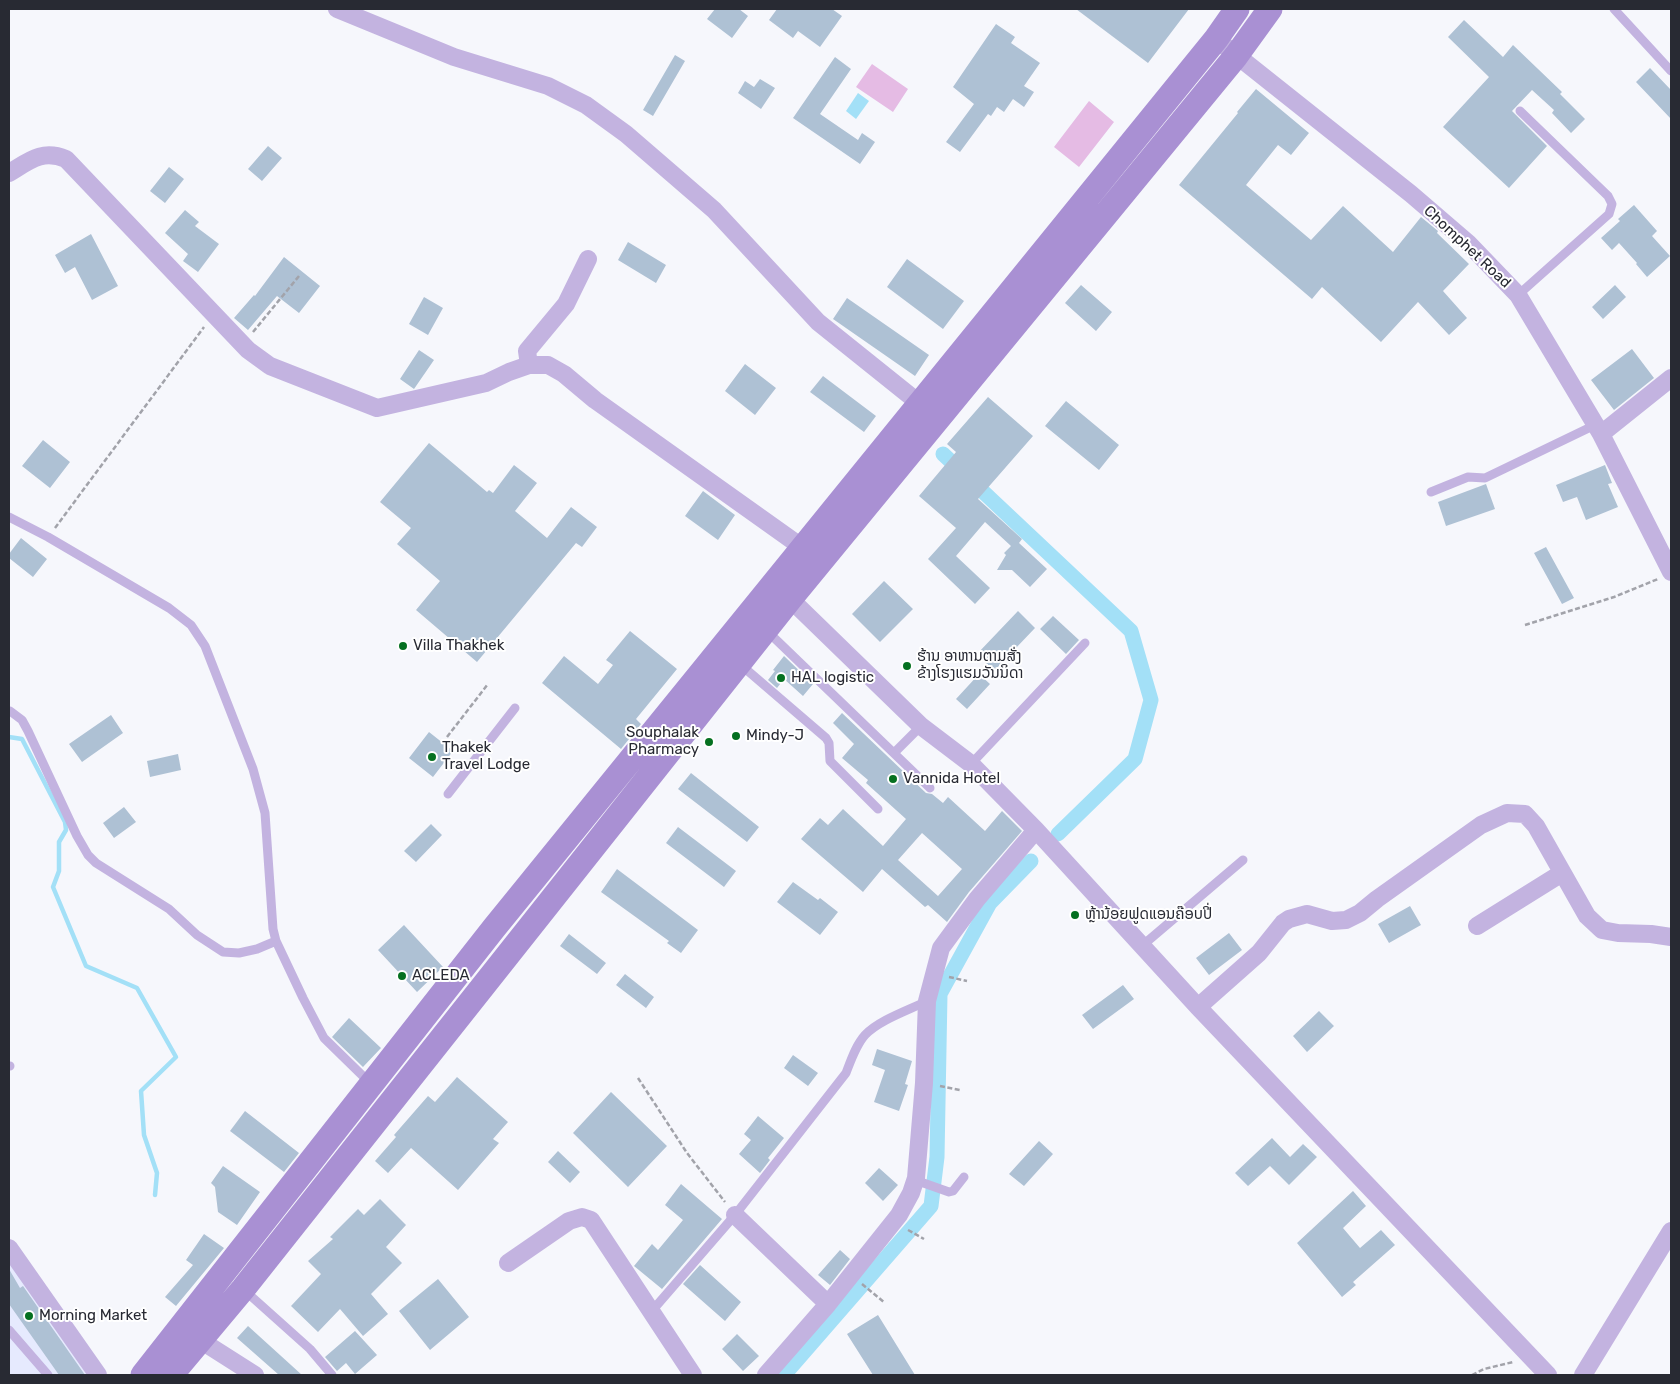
<!DOCTYPE html>
<meta charset="utf-8">
<style>
body{margin:0}
#map{position:relative;width:1680px;height:1384px;overflow:hidden;background:#f6f7fc;font-family:Rubik,sans-serif}
canvas{display:block}
.frame{position:absolute;inset:0;border:10px solid #282a33;pointer-events:none}
</style>
<div id="map">
<canvas width="1680" height="1384"></canvas>
<div class="frame"></div>
</div>
<script>
const ctx = document.querySelector('canvas').getContext('2d');
ctx.lineJoin = 'round';
function fill(path, color) { ctx.fillStyle = color; ctx.fill(path, 'evenodd'); }
function stroke(path, color, width, dash) { ctx.strokeStyle = color; ctx.lineWidth = width; ctx.lineCap = dash ? 'butt' : 'round'; ctx.setLineDash(dash || []); ctx.stroke(path); }
function drawText(font, color, halo, rows, align = 'center') {
  ctx.font = font + ' Rubik,"Noto Sans Lao",sans-serif'; ctx.lineWidth = 4; ctx.setLineDash([]); ctx.textBaseline = 'middle'; ctx.strokeStyle = halo; ctx.fillStyle = color; for (const [text, x, y, turn = 0] of rows) {
    ctx.save(); ctx.translate(x, y); ctx.rotate((+turn || 0) * Math.PI / 180); ctx.textAlign = isNaN(turn) ? turn : align; if (halo) ctx.strokeText(text, 0, 0); ctx.fillText(text, 0, 0); ctx.restore();
  }
}
fill(new Path2D(`
 M 9,1257 L 91,1375 L 9,1375 Z`), '#e6eafe');
fill(new Path2D(`
 M 872,64 L 908,89 L 893,112 L 856,87 Z
 M 1089,101 L 1114,122 L 1079,167 L 1054,147 Z`), '#e5bbe4');
fill(new Path2D(`
 M 858,93 L 869,101 L 856,119 L 846,111 Z`), '#a3e0f7');
stroke(new Path2D(`
 M 9,737 L 22,739 L 65,822 L 66,830 L 59,842 L 59,871 L 53,887 L 86,966 L 137,988 L 176,1057 L 141,1091 L 144,1135 L 157,1173 L 155,1195`), '#a3e0f7', 4.5);
stroke(new Path2D(`
 M 943,454 L 1131,631 L 1151,700 L 1135,759 L 1058,834
 M 784,1375 L 931,1206 L 937,1157 L 940,994 L 990,903 L 1031,861`), '#a3e0f7', 15);
fill(new Path2D(`
 M 715,9 L 739,9 L 748,16 L 732,38 L 707,19 Z
 M 777,9 L 832,9 L 842,16 L 820,47 L 798,31 L 793,38 L 769,20 Z
 M 1076,9 L 1189,9 L 1148,63 Z
 M 1464,20 L 1503,57 L 1513,45 L 1562,92 L 1560,94 L 1585,119 L 1571,133 L 1552,113 L 1554,110 L 1532,90 L 1512,111 L 1547,146 L 1509,188 L 1443,127 L 1489,77 L 1448,37 Z
 M 996,24 L 1015,37 L 1011,43 L 1040,63 L 1024,86 L 1034,92 L 1024,107 L 1013,99 L 1004,112 L 997,107 L 991,116 L 988,114 L 960,152 L 946,142 L 974,104 L 953,87 Z
 M 675,55 L 685,61 L 653,116 L 643,110 Z
 M 835,57 L 851,69 L 820,114 L 858,140 L 862,133 L 875,142 L 860,164 L 793,118 Z
 M 1650,68 L 1671,90 L 1671,119 L 1636,82 Z
 M 760,79 L 775,88 L 761,109 L 738,93 L 745,81 L 754,87 Z
 M 1256,89 L 1309,133 L 1291,155 L 1278,145 L 1246,185 L 1311,240 L 1343,206 L 1393,252 L 1421,217 L 1438,231 L 1437,233 L 1469,264 L 1443,291 L 1467,318 L 1449,335 L 1418,302 L 1381,342 L 1322,287 L 1312,299 L 1179,185 L 1238,113 L 1237,112 Z
 M 268,146 L 282,158 L 262,181 L 248,169 Z
 M 169,167 L 184,179 L 165,203 L 150,191 Z
 M 1634,205 L 1657,231 L 1652,236 L 1670,256 L 1647,277 L 1636,264 L 1637,263 L 1619,243 L 1612,250 L 1601,238 L 1620,221 L 1618,219 Z
 M 185,210 L 199,222 L 195,226 L 219,244 L 198,272 L 183,261 L 188,254 L 165,233 Z
 M 91,234 L 118,286 L 92,300 L 75,267 L 65,273 L 55,255 Z
 M 628,242 L 666,265 L 656,283 L 618,260 Z
 M 284,257 L 320,286 L 299,313 L 277,296 L 248,330 L 234,318 L 254,295 L 255,296 Z
 M 907,259 L 964,301 L 943,329 L 887,287 Z
 M 1081,285 L 1112,312 L 1096,331 L 1065,303 Z
 M 1615,285 L 1626,297 L 1603,319 L 1592,307 Z
 M 424,297 L 443,308 L 428,335 L 409,324 Z
 M 847,298 L 929,355 L 915,376 L 833,319 Z
 M 1632,349 L 1654,378 L 1614,410 L 1591,380 Z
 M 419,350 L 434,360 L 414,389 L 400,379 Z
 M 745,364 L 776,388 L 755,415 L 725,391 Z
 M 823,376 L 876,416 L 864,432 L 810,392 Z
 M 988,397 L 1033,436 L 978,499 L 1022,539 L 1019,543 L 1047,569 L 1030,587 L 1012,570 L 997,570 L 1006,555 L 1004,553 L 1011,546 L 985,522 L 956,556 L 990,588 L 975,604 L 928,559 L 956,528 L 919,496 L 956,452 L 947,444 Z
 M 1066,401 L 1119,445 L 1099,470 L 1045,426 Z
 M 43,440 L 70,462 L 50,488 L 22,466 Z
 M 429,443 L 487,492 L 489,490 L 493,493 L 514,465 L 537,483 L 515,511 L 547,538 L 571,507 L 597,527 L 582,547 L 576,543 L 477,662 L 416,610 L 440,581 L 397,544 L 411,528 L 380,502 Z
 M 1605,465 L 1612,483 L 1608,484 L 1618,507 L 1586,520 L 1577,497 L 1563,502 L 1556,485 Z
 M 1486,484 L 1495,509 L 1446,526 L 1438,502 Z
 M 703,491 L 735,515 L 718,540 L 685,516 Z
 M 21,538 L 47,559 L 33,577 L 9,558 L 9,554 Z
 M 1546,547 L 1574,598 L 1562,604 L 1534,553 Z
 M 884,581 L 913,609 L 880,642 L 852,614 Z
 M 1018,611 L 1035,628 L 994,671 L 977,654 Z
 M 1053,616 L 1079,640 L 1066,654 L 1040,629 Z
 M 630,631 L 677,669 L 636,719 L 641,724 L 621,749 L 542,683 L 564,656 L 598,684 L 613,665 L 606,660 Z
 M 784,656 L 813,684 L 803,696 L 784,679 L 777,688 L 768,680 L 775,671 L 773,670 Z
 M 979,674 L 990,684 L 967,709 L 956,699 Z
 M 842,713 L 926,793 L 932,794 L 943,803 L 948,797 L 985,831 L 1002,811 L 1022,831 L 969,892 L 947,922 L 928,905 L 925,907 L 882,869 L 863,892 L 801,839 L 820,818 L 828,825 L 843,809 L 883,846 L 906,819 L 866,783 L 868,780 L 842,758 L 854,744 L 833,723 ZM 922,833 L 962,869 L 938,896 L 898,860 Z
 M 111,715 L 123,733 L 82,762 L 69,744 Z
 M 429,732 L 453,751 L 433,777 L 409,758 Z
 M 178,754 L 181,770 L 150,777 L 147,761 Z
 M 691,773 L 759,827 L 747,842 L 678,789 Z
 M 124,807 L 136,822 L 114,838 L 103,823 Z
 M 431,824 L 442,835 L 416,862 L 404,851 Z
 M 678,827 L 736,871 L 724,887 L 666,843 Z
 M 617,869 L 698,930 L 681,953 L 667,943 L 669,941 L 601,892 Z
 M 793,882 L 818,900 L 820,898 L 838,912 L 820,935 L 777,902 Z
 M 1410,906 L 1421,925 L 1389,943 L 1378,924 Z
 M 404,925 L 443,967 L 417,992 L 378,950 Z
 M 1229,933 L 1242,950 L 1209,975 L 1196,958 Z
 M 569,934 L 606,963 L 597,974 L 560,946 Z
 M 625,974 L 654,997 L 646,1008 L 616,985 Z
 M 1123,985 L 1134,999 L 1093,1029 L 1082,1015 Z
 M 1319,1011 L 1334,1026 L 1307,1052 L 1293,1036 Z
 M 349,1018 L 381,1048 L 363,1067 L 332,1037 Z
 M 877,1049 L 912,1061 L 905,1084 L 908,1085 L 899,1111 L 874,1102 L 885,1070 L 872,1065 Z
 M 793,1055 L 818,1073 L 808,1086 L 784,1068 Z
 M 457,1077 L 508,1122 L 493,1139 L 499,1143 L 458,1190 L 411,1148 L 388,1173 L 375,1161 L 396,1137 L 394,1135 L 428,1096 L 435,1102 Z
 M 611,1092 L 667,1146 L 628,1187 L 573,1133 Z
 M 245,1111 L 299,1153 L 284,1172 L 230,1131 Z
 M 758,1116 L 784,1138 L 768,1158 L 770,1160 L 760,1173 L 739,1154 L 751,1140 L 744,1134 Z
 M 1272,1138 L 1290,1157 L 1303,1144 L 1317,1157 L 1289,1185 L 1270,1166 L 1248,1186 L 1235,1173 Z
 M 1039,1141 L 1053,1154 L 1024,1186 L 1009,1174 Z
 M 558,1151 L 580,1172 L 570,1183 L 548,1162 Z
 M 223,1166 L 260,1192 L 237,1225 L 218,1212 L 215,1187 L 211,1183 Z
 M 879,1168 L 898,1185 L 883,1201 L 865,1183 Z
 M 681,1184 L 722,1219 L 662,1289 L 634,1266 L 652,1244 L 658,1250 L 683,1220 L 665,1205 Z
 M 1353,1191 L 1366,1206 L 1343,1228 L 1360,1248 L 1381,1230 L 1395,1245 L 1353,1282 L 1356,1285 L 1342,1297 L 1297,1243 Z
 M 380,1199 L 406,1225 L 386,1247 L 402,1263 L 371,1294 L 388,1314 L 363,1336 L 340,1309 L 318,1332 L 291,1306 L 321,1274 L 308,1261 L 333,1239 L 330,1237 L 358,1209 L 364,1215 Z
 M 204,1234 L 224,1248 L 176,1306 L 165,1297 L 193,1265 L 186,1260 Z
 M 840,1250 L 850,1259 L 830,1285 L 818,1275 Z
 M 700,1265 L 741,1302 L 725,1321 L 683,1284 Z
 M 9,1269 L 20,1288 L 23,1286 L 85,1375 L 59,1375 L 9,1304 Z
 M 438,1279 L 469,1317 L 430,1350 L 399,1311 Z
 M 878,1315 L 915,1375 L 873,1375 L 847,1334 Z
 M 248,1326 L 302,1375 L 279,1375 L 237,1338 Z
 M 355,1331 L 377,1355 L 355,1374 L 346,1363 L 337,1371 L 325,1357 Z
 M 737,1334 L 759,1356 L 743,1371 L 722,1349 Z`), '#aec1d4');
stroke(new Path2D(`
 M 253,332 L 299,276
 M 55,528 L 204,327
 M 1525,625 L 1614,597 L 1658,579
 M 447,737 L 488,684
 M 949,977 L 967,981
 M 638,1078 L 687,1153 L 725,1202
 M 940,1086 L 960,1090
 M 908,1230 L 924,1239
 M 862,1284 L 885,1303
 M 1472,1375 L 1484,1369 L 1513,1362`), '#a2a3aa', 2.5, [5, 2.5]);
stroke(new Path2D(`
 M 1614,9 L 1671,71
 M 1518,295 L 1609,214 L 1612,204 L 1608,196 L 1520,111
 M 1431,492 L 1468,477 L 1485,478 L 1595,425
 M 9,517 L 48,537 L 169,608 L 191,625 L 205,646 L 253,769 L 265,813 L 273,929 L 276,941 L 303,998 L 324,1038 L 370,1083
 M 766,630 L 930,788
 M 741,665 L 826,738 L 829,743 L 830,761 L 878,809
 M 10,711 L 22,720 L 28,731 L 77,836 L 88,855 L 96,863 L 169,909 L 197,935 L 223,952 L 239,953 L 257,949 L 276,941
 M 894,753 L 921,726
 M 971,764 L 1085,643
 M 448,794 L 515,708
 M 1143,945 L 1243,860
 M 9,1066 L 10,1066
 M 915,1180 L 949,1192 L 953,1191 L 964,1177
 M 243,1289 L 310,1349 L 332,1375
 M 651,1312 L 735,1215 L 846,1073 C 851,1060 856,1045 865,1035 C 879,1020 909,1010 927,1001
 M 9,1330 L 48,1375`), '#c3b3e0', 9);
stroke(new Path2D(`
 M 337,9 L 454,57 L 548,86 L 586,105 L 626,134 L 714,210 L 818,322 L 919,403
 M 1216,39 L 1411,194 L 1468,243 L 1518,295 L 1601,434 L 1671,572
 M 9,173 C 29,161 42,149 66,159 L 248,350 L 270,366 L 377,408 L 486,383 L 509,372 L 529,365 L 548,365 L 564,374 L 595,400 L 803,548
 M 529,365 L 527,351 L 566,304 L 588,259
 M 1601,434 L 1671,378
 M 782,591 L 921,726 L 971,764 L 1036,830 L 1198,1007 L 1548,1375
 M 1477,926 L 1562,873
 M 1198,1007 L 1259,953 L 1283,923 L 1289,919 L 1307,914 L 1332,921 L 1346,920 L 1360,913 L 1377,899 L 1481,825 L 1507,813 L 1525,814 L 1536,826 L 1587,916 L 1602,930 L 1618,933 L 1651,934 L 1671,937
 M 735,1215 L 828,1304
 M 9,1248 L 98,1375
 M 508,1263 L 569,1221 L 582,1217 L 591,1220 L 693,1375
 M 200,1340 L 255,1375
 M 766,1375 L 828,1304 L 899,1215 L 911,1193 L 916,1178 L 924,1083 L 927,1001 L 941,948 L 977,899 L 1036,830
 M 1583,1375 L 1671,1231`), '#c3b3e0', 18);
stroke(new Path2D(`
 M 143,1375 L 494,928 L 1216,39 L 1237,9
 M 171,1375 L 243,1289 L 790,599 L 1236,56 L 1270,9`), '#a990d3', 25);
for (const [x, y, r, color] of [
 [403,646,5,"#057020"],
 [907,666,5,"#057020"],
 [781,678,5,"#057020"],
 [736,736,5,"#057020"],
 [709,742,5,"#057020"],
 [432,757,5,"#057020"],
 [893,779,5,"#057020"],
 [1075,915,5,"#057020"],
 [402,976,5,"#057020"],
 [29,1316,5,"#057020"]
]) { const dot = new Path2D(); dot.arc(x, y, r, 0, 2 * Math.PI); ctx.fillStyle = color; ctx.fill(dot); stroke(dot, '#fff', 2); }
drawText('15px', '#282a33', '#fff', [
 ["Chomphet Road",1467,247,43]
]);
drawText('15px', '#282a33', '#fff', [
 ["Villa Thakhek",413,646],
 ["ຮ້ານ ອາຫານຕາມສັ່ງ",917,657],
 ["ຂ້າງໂຮງແຮມວັນນິດາ",917,674],
 ["HAL logistic",791,678],
 ["Souphalak",699,733,"right"],
 ["Pharmacy",699,750,"right"],
 ["Mindy-J",746,736],
 ["Thakek",442,748],
 ["Travel Lodge",442,765],
 ["Vannida Hotel",903,779],
 ["ຫຼ້ານ້ອຍຟູດແອນຄ໊ອບປີ່",1085,915],
 ["ACLEDA",412,976],
 ["Morning Market",39,1316]
], 'left');
</script>
